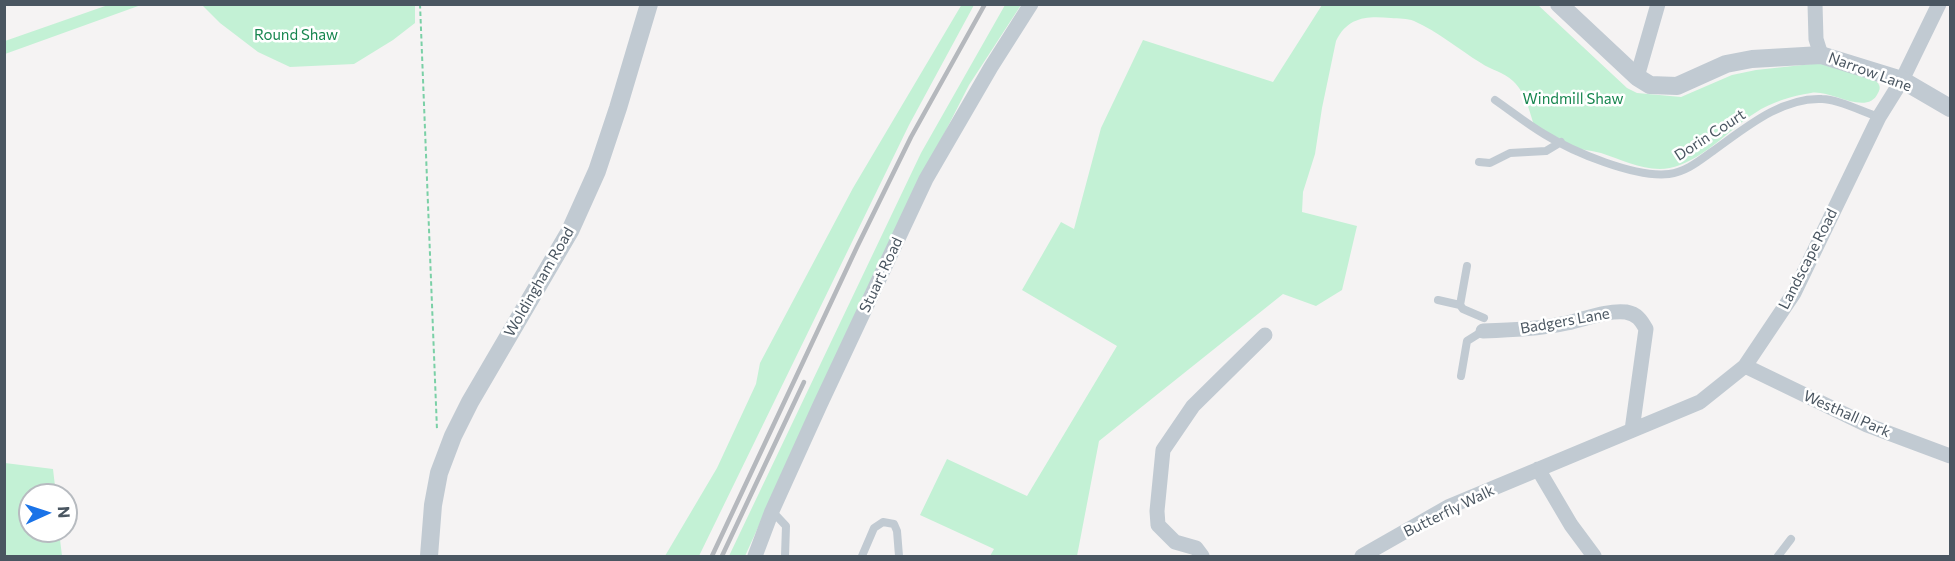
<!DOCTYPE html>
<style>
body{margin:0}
#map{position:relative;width:1955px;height:561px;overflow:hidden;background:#f5f3f3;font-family:Commissioner,sans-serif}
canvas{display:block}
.frame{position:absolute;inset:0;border:6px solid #4a5661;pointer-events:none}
.north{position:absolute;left:18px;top:483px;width:60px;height:60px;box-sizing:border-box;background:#fff;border:2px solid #b7bbc0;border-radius:50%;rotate:87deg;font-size:16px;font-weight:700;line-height:24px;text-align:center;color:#4a5661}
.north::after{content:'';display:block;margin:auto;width:21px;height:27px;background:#1a73e8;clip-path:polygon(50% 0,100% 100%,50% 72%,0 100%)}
</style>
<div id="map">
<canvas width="1955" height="561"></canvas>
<div class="frame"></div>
<div class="north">N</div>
</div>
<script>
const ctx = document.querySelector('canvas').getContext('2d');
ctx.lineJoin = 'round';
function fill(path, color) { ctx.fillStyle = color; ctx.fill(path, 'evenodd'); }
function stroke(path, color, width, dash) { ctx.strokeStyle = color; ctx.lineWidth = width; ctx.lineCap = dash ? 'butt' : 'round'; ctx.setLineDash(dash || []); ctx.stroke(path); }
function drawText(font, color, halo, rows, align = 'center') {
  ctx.font = font + ' Commissioner,sans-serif'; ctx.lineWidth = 5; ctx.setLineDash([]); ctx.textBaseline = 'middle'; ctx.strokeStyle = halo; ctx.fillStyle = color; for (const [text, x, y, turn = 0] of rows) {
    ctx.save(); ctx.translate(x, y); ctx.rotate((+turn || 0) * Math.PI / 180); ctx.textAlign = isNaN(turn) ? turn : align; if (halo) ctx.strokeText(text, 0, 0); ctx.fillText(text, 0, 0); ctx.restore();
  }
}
fill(new Path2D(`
 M 962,4 L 974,5 L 909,125 L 699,556 L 665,556 L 717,468 L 756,384 L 760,363 L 853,188 Z
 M 108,5 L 141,5 L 5,54 L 5,41 Z
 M 202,5 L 415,5 L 415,23 L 393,40 L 354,64 L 290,67 L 258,52 L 220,23 Z
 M 1005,5 L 1021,5 L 969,85 L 885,250 L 745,556 L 729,556 L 921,153 Z
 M 1322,5 L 1538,5 L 1627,88 L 1637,93 L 1681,97 L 1732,75 L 1756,70 L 1821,63 L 1876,81 C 1880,85 1881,88 1878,93 C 1867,117 1830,89 1811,93 C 1792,96 1771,102 1755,113 C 1730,129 1709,154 1680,165 C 1653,176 1626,161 1601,153 C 1589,150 1576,149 1565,145 C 1555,142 1546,136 1536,131 C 1530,115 1527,94 1513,81 C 1504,72 1491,70 1481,63 C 1458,49 1439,32 1414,21 C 1407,18 1399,19 1391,18 C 1368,16 1348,16 1336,41 L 1322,108 L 1315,154 L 1303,192 L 1302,212 L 1357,226 L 1342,290 L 1316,306 L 1283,294 L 1099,441 L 1077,556 L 990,556 L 994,549 L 920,515 L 947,459 L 1027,496 L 1117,346 L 1022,290 L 1061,222 L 1074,229 L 1101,128 L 1143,40 L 1273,82 Z
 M 5,463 L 53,469 L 56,495 L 30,495 L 30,531 L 59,531 L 62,556 L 5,556 Z`), '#c3f1d5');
stroke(new Path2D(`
 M 420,4 L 437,430`), '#7ad0a6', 2, [4.5, 3]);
stroke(new Path2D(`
 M 1495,100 C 1511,111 1527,124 1544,134 C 1573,152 1635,178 1669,174 C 1686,172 1699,161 1713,151 C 1744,129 1781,97 1822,99 C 1838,99 1863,112 1879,117
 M 1479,162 L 1490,163 L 1510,153 L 1546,151 L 1561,142
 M 1467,266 L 1460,305 L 1463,309 L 1484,318
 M 1438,300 L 1460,305
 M 1461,376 L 1467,341 L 1483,331
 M 772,511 L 786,526 L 785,556
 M 862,556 L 874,528 L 883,522 L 894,524 L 897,531 L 899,556
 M 1778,556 L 1791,539`), '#c1cad2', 8);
stroke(new Path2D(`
 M 1815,4 L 1816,39 L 1821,55
 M 1637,77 L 1658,4
 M 1483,331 C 1511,330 1539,329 1567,323 C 1586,319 1606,310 1626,312 C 1637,314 1641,320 1646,329 L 1632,430
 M 1745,366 L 1867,425 L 1950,456
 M 1538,469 L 1571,525 L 1594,556
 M 755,556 L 772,511 L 820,405 L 926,179 L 991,67 L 1031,4
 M 1202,556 L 1196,548 L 1175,542 L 1158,525 L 1157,511 L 1163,450 L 1193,406 L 1265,335
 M 1362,556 L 1448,507 L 1700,402 L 1745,366 L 1794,293 L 1879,117 L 1902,80 L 1939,4`), '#c1cad2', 15);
stroke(new Path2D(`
 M 1559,4 L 1637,77 L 1650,85 L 1677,86 L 1726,64 L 1752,59 L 1821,55 L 1902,80 L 1950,108
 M 429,556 L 433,505 L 439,473 L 453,436 L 470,402 L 570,231 L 597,171 L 618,108 L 649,4`), '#c1cad2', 18);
stroke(new Path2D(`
 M 712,556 L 857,247 L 911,137 L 985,4
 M 722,556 L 804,382`), '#b5b8bd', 4.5);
drawText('15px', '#17864f', '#fff', [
 ["Round Shaw",296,35],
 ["Windmill Shaw",1573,99]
]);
drawText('15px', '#4a5661', '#fff', [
 ["Narrow Lane",1870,72,20],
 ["Dorin Court",1710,135,-33],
 ["Landscape Road",1808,259,-63],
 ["Stuart Road",881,275,-65],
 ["Woldingham Road",539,282,-60],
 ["Badgers Lane",1565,321,-10],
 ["Westhall Park",1847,414,24],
 ["Butterfly Walk",1449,511,-26]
]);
</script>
